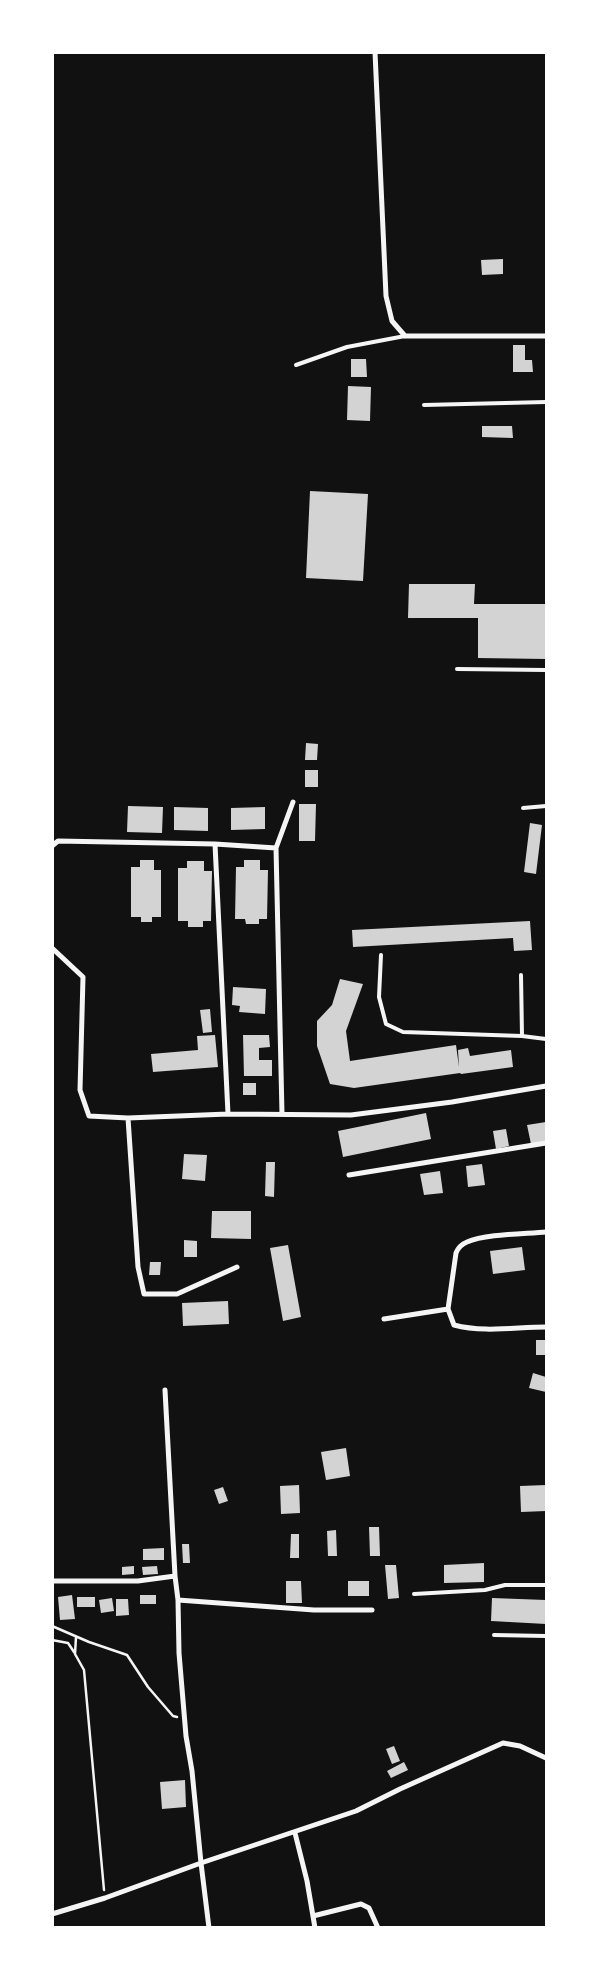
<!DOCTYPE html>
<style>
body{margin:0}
#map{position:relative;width:599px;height:1980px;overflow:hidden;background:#111;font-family:"IBM Plex Serif",serif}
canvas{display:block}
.frame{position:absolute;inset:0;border:54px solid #fff;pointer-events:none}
</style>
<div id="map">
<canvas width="599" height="1980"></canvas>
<div class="frame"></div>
</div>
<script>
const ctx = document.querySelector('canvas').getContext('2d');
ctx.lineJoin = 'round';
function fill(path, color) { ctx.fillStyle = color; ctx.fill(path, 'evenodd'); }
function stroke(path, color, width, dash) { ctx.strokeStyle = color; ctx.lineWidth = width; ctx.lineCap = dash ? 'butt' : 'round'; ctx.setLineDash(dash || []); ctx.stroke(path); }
fill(new Path2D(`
 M 503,259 L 503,274 L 482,275 L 481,260 Z
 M 513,345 L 525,345 L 525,360 L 532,360 L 533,372 L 513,372 Z
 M 351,359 L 366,359 L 367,377 L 351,377 Z
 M 348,386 L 371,387 L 370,421 L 347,420 Z
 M 482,426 L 512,426 L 513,438 L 482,437 Z
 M 310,491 L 368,494 L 363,581 L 306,578 Z
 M 409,584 L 475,584 L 474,604 L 546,604 L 546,659 L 478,658 L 478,618 L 408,618 Z
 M 306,743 L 318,744 L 317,760 L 305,760 Z
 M 305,770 L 318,770 L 318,787 L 305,787 Z
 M 299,804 L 316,804 L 315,841 L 299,841 Z
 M 128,806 L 163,807 L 162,833 L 127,832 Z
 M 174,807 L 208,808 L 208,831 L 174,830 Z
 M 265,807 L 265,829 L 231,830 L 231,808 Z
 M 530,823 L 542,825 L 536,874 L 524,872 Z
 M 140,860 L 154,860 L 154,870 L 161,870 L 161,917 L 152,917 L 152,922 L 141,922 L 141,917 L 131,917 L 131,867 L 140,867 Z
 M 244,860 L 260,860 L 260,870 L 268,870 L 267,919 L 259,919 L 259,924 L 246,924 L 245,919 L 235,919 L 236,867 L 244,867 Z
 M 187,861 L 204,861 L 204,871 L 212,871 L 211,921 L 203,921 L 203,927 L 188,927 L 188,921 L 178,921 L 178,868 L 187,868 Z
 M 530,921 L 532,950 L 514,951 L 513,938 L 353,947 L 352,930 Z
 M 340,979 L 363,984 L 346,1031 L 350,1061 L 456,1045 L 459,1067 L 458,1050 L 468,1048 L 470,1056 L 511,1050 L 513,1067 L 461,1074 L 460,1073 L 354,1088 L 330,1084 L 317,1046 L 317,1021 L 332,1005 Z
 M 233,987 L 266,989 L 265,1014 L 239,1012 L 240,1006 L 232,1005 Z
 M 210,1009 L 212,1032 L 203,1033 L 200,1010 Z
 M 215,1035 L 218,1067 L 153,1072 L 151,1054 L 198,1050 L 197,1036 Z
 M 243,1035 L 269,1035 L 270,1047 L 259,1048 L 259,1060 L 272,1060 L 272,1076 L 244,1076 Z
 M 243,1083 L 256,1083 L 256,1095 L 243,1095 Z
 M 426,1113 L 431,1139 L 343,1157 L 338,1131 Z
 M 546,1122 L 546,1141 L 531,1144 L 527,1125 Z
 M 506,1129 L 509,1146 L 496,1149 L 493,1131 Z
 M 184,1154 L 207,1155 L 205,1181 L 182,1179 Z
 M 266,1162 L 275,1162 L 274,1197 L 265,1196 Z
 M 482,1164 L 485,1185 L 468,1187 L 466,1166 Z
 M 440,1171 L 443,1193 L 424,1195 L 420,1174 Z
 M 212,1211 L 251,1211 L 251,1239 L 211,1238 Z
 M 184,1240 L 197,1241 L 197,1257 L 184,1257 Z
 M 288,1245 L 301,1317 L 283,1321 L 270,1248 Z
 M 522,1247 L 525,1270 L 493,1274 L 490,1251 Z
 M 150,1262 L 161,1262 L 160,1275 L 149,1275 Z
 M 228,1301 L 229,1324 L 183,1326 L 182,1303 Z
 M 536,1340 L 546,1340 L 546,1355 L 536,1355 Z
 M 533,1373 L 546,1377 L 546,1392 L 529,1388 Z
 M 346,1448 L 350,1476 L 326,1480 L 321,1452 Z
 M 299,1485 L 300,1513 L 281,1514 L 280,1486 Z
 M 546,1485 L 546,1511 L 521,1512 L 520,1486 Z
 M 223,1487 L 228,1501 L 219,1504 L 214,1490 Z
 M 369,1527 L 379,1527 L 380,1556 L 370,1556 Z
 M 336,1530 L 337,1556 L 328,1556 L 327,1531 Z
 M 291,1534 L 299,1534 L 299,1558 L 290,1558 Z
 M 182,1544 L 189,1544 L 190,1563 L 183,1563 Z
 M 164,1548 L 164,1560 L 143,1560 L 143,1549 Z
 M 484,1563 L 484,1582 L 444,1583 L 444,1565 Z
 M 385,1565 L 396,1565 L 399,1598 L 388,1599 Z
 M 134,1566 L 134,1574 L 122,1575 L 122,1567 Z
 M 157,1566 L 158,1574 L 143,1575 L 142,1567 Z
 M 286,1581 L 301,1581 L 302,1603 L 286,1603 Z
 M 348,1581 L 369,1581 L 369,1596 L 348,1596 Z
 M 72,1595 L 75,1619 L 60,1620 L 58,1597 Z
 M 140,1595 L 156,1595 L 156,1604 L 140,1604 Z
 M 77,1597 L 95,1597 L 95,1607 L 77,1607 Z
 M 112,1598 L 114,1611 L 101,1613 L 99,1600 Z
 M 492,1598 L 546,1600 L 546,1624 L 491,1621 Z
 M 116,1599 L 128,1599 L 129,1615 L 116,1616 Z
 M 394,1746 L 400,1761 L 392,1764 L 386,1749 Z
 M 404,1762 L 408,1770 L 391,1778 L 387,1771 Z
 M 185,1780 L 186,1807 L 162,1809 L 160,1782 Z`), '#d3d3d3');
stroke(new Path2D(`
 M 52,1626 L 89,1642 L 127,1655 L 148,1687 L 173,1716 L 177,1717
 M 76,1637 L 75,1654 L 84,1670 L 104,1890
 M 52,1640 L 68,1643 L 74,1652`), '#f5f5f5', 2.5);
stroke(new Path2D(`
 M 296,365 L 347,347 L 405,336
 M 424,405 L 546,402
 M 457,669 L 546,670
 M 523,808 L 546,806
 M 381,955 L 379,997 L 386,1024 L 403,1032 L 522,1036
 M 521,975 L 522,1036 L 546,1039
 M 414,1594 L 485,1590 L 505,1585 L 546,1585
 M 494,1635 L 546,1636`), '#f5f5f5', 4);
stroke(new Path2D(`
 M 375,52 L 386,296 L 392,321 L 405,336 L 546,336
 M 215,844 L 228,1114
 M 52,846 L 58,841 L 215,844 L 276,848 L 293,802
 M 276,848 L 282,1114
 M 52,948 L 83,977 L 80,1090 L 89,1116 L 128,1118 L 228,1114 L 351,1115 L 452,1102 L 546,1086
 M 128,1118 L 138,1267 L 144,1294 L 177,1294 L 237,1267
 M 349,1175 L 546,1143
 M 448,1309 L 454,1325 C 484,1333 516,1327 546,1327
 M 384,1319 L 448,1309 L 456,1253 C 458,1248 462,1244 467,1242 C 485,1234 525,1234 546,1232
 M 165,1390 L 175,1576
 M 52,1581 L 138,1581 L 175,1576 L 178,1600 L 179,1653 L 186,1736 L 192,1771 L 201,1863 L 209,1928
 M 178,1600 L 314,1610 L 372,1610
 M 295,1833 L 307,1881 L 315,1928
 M 52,1914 L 105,1898 L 201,1863 L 356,1811 L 400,1789 L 503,1743 L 520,1746 L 546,1758
 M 313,1916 L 361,1904 L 369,1908 L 378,1928`), '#f5f5f5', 5);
</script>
